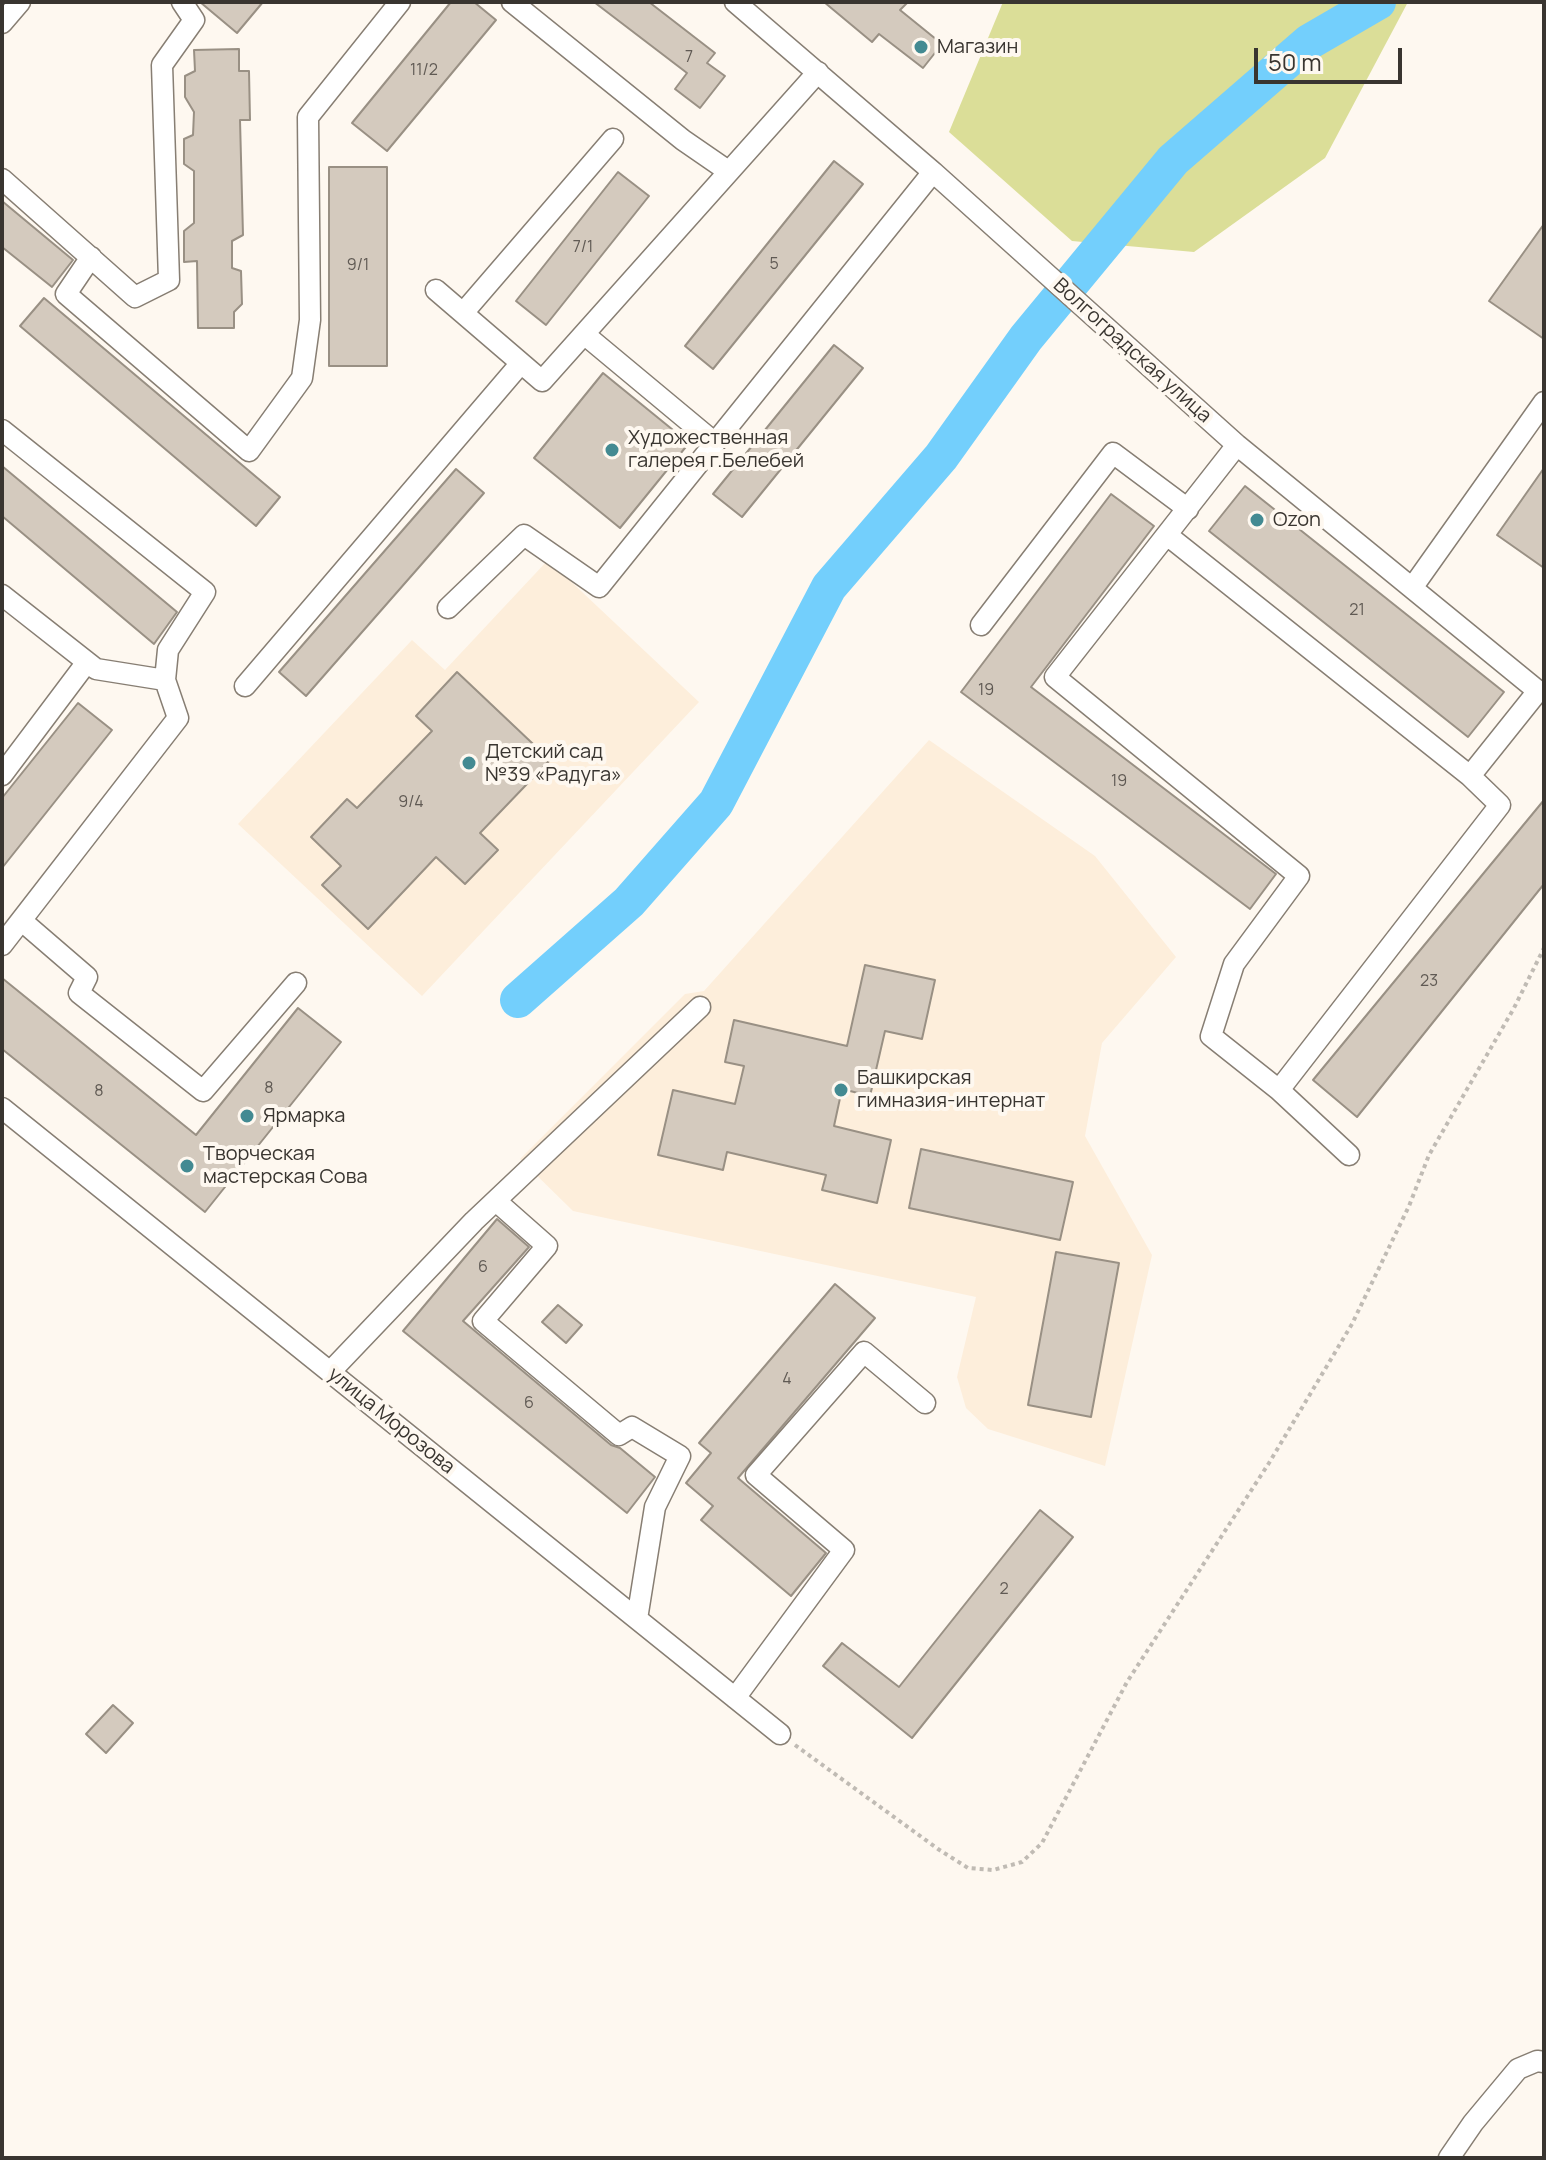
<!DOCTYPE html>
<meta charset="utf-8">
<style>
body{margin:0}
#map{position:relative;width:1546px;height:2160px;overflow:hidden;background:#fef8f0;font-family:Manrope,sans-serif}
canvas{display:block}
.frame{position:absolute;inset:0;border:4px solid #393530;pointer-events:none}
.scale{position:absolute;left:1254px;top:48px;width:148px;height:36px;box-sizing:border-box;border:4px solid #393530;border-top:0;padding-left:10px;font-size:24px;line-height:28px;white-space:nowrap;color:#393530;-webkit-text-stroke:6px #fef8f0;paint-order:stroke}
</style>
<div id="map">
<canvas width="1546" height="2160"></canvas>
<div class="frame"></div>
<div class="scale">50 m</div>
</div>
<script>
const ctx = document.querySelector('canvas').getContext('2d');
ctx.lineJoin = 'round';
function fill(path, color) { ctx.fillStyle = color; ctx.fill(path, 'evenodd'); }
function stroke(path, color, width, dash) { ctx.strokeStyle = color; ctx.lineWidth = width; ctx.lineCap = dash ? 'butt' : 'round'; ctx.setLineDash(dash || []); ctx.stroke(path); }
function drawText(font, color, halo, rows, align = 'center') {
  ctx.font = font + ' Manrope,sans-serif'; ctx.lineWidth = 8; ctx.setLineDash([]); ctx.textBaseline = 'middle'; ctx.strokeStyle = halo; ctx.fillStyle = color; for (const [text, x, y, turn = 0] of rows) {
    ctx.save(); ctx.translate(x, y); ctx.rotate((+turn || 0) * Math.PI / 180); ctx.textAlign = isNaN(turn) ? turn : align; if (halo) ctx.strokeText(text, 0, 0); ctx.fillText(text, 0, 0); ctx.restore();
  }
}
fill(new Path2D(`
 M 548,560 L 699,702 L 422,996 L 238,824 L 412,640 L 445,670 Z
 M 929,740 L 1095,856 L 1176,957 L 1102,1043 L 1085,1136 L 1152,1255 L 1105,1466 L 988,1429 L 966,1408 L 957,1377 L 976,1297 L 573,1211 L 520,1159 L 685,994 L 704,991 Z`), '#fdeedb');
fill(new Path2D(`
 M 1003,2 L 1408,2 L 1325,158 L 1194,252 L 1072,241 L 949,132 Z`), '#dbde98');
stroke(new Path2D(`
 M 518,1000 L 629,902 L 716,803 L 829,587 L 941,457 L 1026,338 L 1173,160 L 1309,42 L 1378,2`), '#73cffc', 36);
const building = new Path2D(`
 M 200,2 L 263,2 L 237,33 Z
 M 451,2 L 474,2 L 496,20 L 387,151 L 352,123 Z
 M 594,2 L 649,2 L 715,53 L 707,63 L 725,76 L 700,108 L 675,89 L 687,73 Z
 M 824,2 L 908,2 L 900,10 L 942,44 L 923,68 L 879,34 L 872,42 Z
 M 239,49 L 239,71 L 249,71 L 250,120 L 240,120 L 243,235 L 232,241 L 232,268 L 241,271 L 242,304 L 234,312 L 234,328 L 198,328 L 197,261 L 184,262 L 184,231 L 194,223 L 194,171 L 184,164 L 184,139 L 193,135 L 194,112 L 185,97 L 185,76 L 195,71 L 194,50 Z
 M 834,161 L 863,184 L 713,369 L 685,346 Z
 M 329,167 L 387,167 L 387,366 L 329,366 Z
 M 618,172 L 649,196 L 546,325 L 516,301 Z
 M 2,201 L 73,260 L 52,287 L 2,247 Z
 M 1544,224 L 1544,339 L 1489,301 Z
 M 44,298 L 280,497 L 256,526 L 20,326 Z
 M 834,345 L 863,368 L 742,517 L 713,494 Z
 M 603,373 L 689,443 L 620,528 L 534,458 Z
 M 2,466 L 177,612 L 154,644 L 2,516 Z
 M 1544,468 L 1544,568 L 1497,535 Z
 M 456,469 L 484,493 L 306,696 L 279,672 Z
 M 1245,486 L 1504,692 L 1468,737 L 1209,531 Z
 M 1111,494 L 1154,526 L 1031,687 L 1276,874 L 1250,909 L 961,692 Z
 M 457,672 L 550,760 L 480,833 L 498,850 L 465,884 L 436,857 L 368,929 L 322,885 L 341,866 L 311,837 L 347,799 L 357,808 L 432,731 L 416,716 Z
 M 78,703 L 112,730 L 2,868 L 2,798 Z
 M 1544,800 L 1544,884 L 1357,1117 L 1313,1080 Z
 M 865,965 L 935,980 L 922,1039 L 885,1031 L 870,1096 L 842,1089 L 834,1126 L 891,1140 L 877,1203 L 822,1190 L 826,1175 L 727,1152 L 723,1170 L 658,1155 L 673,1090 L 735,1104 L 744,1066 L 725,1062 L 734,1020 L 847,1046 Z
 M 2,978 L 196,1135 L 298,1008 L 341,1042 L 205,1212 L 2,1049 Z
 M 921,1149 L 1073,1182 L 1060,1240 L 909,1208 Z
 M 497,1219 L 529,1247 L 463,1321 L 611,1445 L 620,1448 L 655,1477 L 627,1513 L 403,1331 Z
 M 1056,1252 L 1119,1263 L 1091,1417 L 1028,1405 Z
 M 835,1284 L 875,1318 L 738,1478 L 826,1553 L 791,1596 L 701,1520 L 713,1506 L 686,1483 L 711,1453 L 699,1443 Z
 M 558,1305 L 582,1325 L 566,1343 L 542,1322 Z
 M 1040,1510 L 1073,1537 L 912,1738 L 823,1666 L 842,1643 L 899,1687 Z
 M 113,1705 L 133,1723 L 106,1753 L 86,1734 Z`);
fill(building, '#d4cabe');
stroke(building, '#999084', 2);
const minor = new Path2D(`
 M 512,2 L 683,140 L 728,171
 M 735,2 L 933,172 L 1237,445 L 1538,691 L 1470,776 L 1500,805 L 1279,1090 L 1349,1155
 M 2,23 L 20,2
 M 2,179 L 135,297 L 169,280 L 162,65 L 194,20 L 182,2
 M 91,257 L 66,294 L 249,451 L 302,378 L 310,320 L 308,117 L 400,2
 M 436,290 L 542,381 L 818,72
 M 463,313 L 613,139
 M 584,334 L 715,443
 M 2,430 L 205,592 L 168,650 L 165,680 L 96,669 L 2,595
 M 1237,445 L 1055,677 L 1299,876 L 1234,964 L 1211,1036 L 1279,1090
 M 1167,535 L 1470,776
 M 1412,588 L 1544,402
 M 448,608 L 524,535 L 599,587 L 933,172
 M 981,625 L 1113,453 L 1188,509
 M 245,686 L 521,363
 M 2,775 L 87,662
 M 22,921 L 87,977 L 79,993 L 203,1091 L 296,983
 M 2,945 L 178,718 L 165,680
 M 2,1108 L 780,1734
 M 496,1201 L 547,1246 L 483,1321 L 619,1435 L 632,1427 L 680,1456 L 655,1507 L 637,1619
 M 330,1372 L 474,1221 L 700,1007
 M 735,1698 L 844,1550 L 756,1475 L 864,1352 L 925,1403
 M 1449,2158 L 1473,2123 L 1518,2069 L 1537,2061 L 1544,2062`);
stroke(minor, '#877e73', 23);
stroke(new Path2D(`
 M 795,1745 L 938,1849 L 968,1868 L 993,1870 L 1022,1862 L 1042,1843 L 1127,1682 L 1269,1463 L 1352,1324 L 1409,1206 L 1429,1155 L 1514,1008 L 1544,948`), '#c0bbb4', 4, [4, 4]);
stroke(minor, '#fff', 20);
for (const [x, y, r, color] of [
 [921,47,8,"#438a92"],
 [612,450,8,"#438a92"],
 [1257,520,8,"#438a92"],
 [469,763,8,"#438a92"],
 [841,1090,8,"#438a92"],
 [247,1116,8,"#438a92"],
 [187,1166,8,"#438a92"]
]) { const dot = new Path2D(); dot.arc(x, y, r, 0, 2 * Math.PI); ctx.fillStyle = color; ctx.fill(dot); stroke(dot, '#fef8f0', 3); }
drawText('16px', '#605a54', null, [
 ["7",689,58],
 ["11/2",424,71],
 ["7/1",583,248],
 ["5",774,265],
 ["9/1",358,266],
 ["21",1357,611],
 ["19",986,691],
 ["19",1119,782],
 ["9/4",411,803],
 ["23",1429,982],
 ["8",269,1089],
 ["8",99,1092],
 ["6",483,1268],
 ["4",787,1380],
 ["6",529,1404],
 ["2",1004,1590]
]);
drawText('20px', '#393530', '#fef8f0', [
 ["Магазин",937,47],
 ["Художественная",628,438],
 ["галерея г.Белебей",628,461],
 ["Ozon",1273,520],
 ["Детский сад",485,752],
 ["№39 «Радуга»",485,775],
 ["Башкирская",857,1078],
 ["гимназия-интернат",857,1101],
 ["Ярмарка",263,1116],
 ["Творческая",203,1154],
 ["мастерская Сова",203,1177]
], 'left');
drawText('20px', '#393530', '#fef8f0', [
 ["Волгоградская улица",1132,351,42],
 ["улица Морозова",391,1421,39]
]);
</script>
